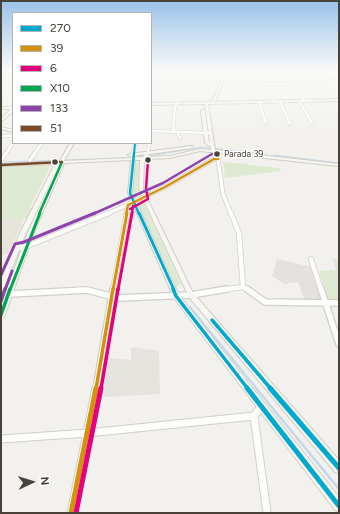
<!DOCTYPE html>
<style>
body{margin:0}
#map{position:relative;width:340px;height:514px;overflow:hidden;background:#f2f1ee;font-family:Figtree,sans-serif}
canvas{display:block}
.frame{position:absolute;inset:0;border:2px solid #48433a;pointer-events:none}
.legend{position:absolute;left:12px;top:12px;width:140px;height:132px;box-sizing:border-box;background:#fff;border:1px solid #b6b4b0;margin:0;padding:5px 7px;list-style:none;font-size:12px;color:#48433a}
.legend li{display:flex;align-items:center;gap:8px;height:20px}
.legend b{width:20px;border:1px solid #b6b4b0}
.north{position:absolute;left:12px;top:462px;width:40px;height:40px;-webkit-text-stroke:3px #fff;paint-order:stroke;rotate:86deg;font-size:11px;font-weight:700;line-height:16px;text-align:center;color:#48433a}
.north::after{content:'';display:block;margin:auto;width:14px;height:18px;background:#48433a;clip-path:polygon(50% 0,100% 100%,50% 72%,0 100%)}
</style>
<div id="map">
<canvas width="340" height="514"></canvas>
<div class="frame"></div>
<ul class="legend">
<li><b style="height:5px;background:#00a9ce"></b>270</li>
<li><b style="height:5px;background:#d4920c"></b>39</li>
<li><b style="height:5px;background:#e5007d"></b>6</li>
<li><b style="height:5px;background:#00a651"></b>X10</li>
<li><b style="height:5px;background:#8e44ad"></b>133</li>
<li><b style="height:5px;background:#7a4b2a"></b>51</li>
</ul>
<div class="north">N</div>
</div>
<script>
const ctx = document.querySelector('canvas').getContext('2d');
ctx.lineJoin = 'round';
function fill(path, color) { ctx.fillStyle = color; ctx.fill(path, 'evenodd'); }
function stroke(path, color, width, dash) { ctx.strokeStyle = color; ctx.lineWidth = width; ctx.lineCap = dash ? 'butt' : 'round'; ctx.setLineDash(dash || []); ctx.stroke(path); }
function drawText(font, color, halo, rows, align = 'center') {
  ctx.font = font + ' Figtree,sans-serif'; ctx.lineWidth = 3; ctx.setLineDash([]); ctx.textBaseline = 'middle'; ctx.strokeStyle = halo; ctx.fillStyle = color; for (const [text, x, y, turn = 0] of rows) {
    ctx.save(); ctx.translate(x, y); ctx.rotate((+turn || 0) * Math.PI / 180); ctx.textAlign = isNaN(turn) ? turn : align; if (halo) ctx.strokeText(text, 0, 0); ctx.fillText(text, 0, 0); ctx.restore();
  }
}
fill(new Path2D(`
 M 131,347 L 159,351 L 160,394 L 104,397 L 108,358 L 131,360 Z`), '#e5e3dd');
fill(new Path2D(`
 M 277,259 L 312,267 L 321,299 L 304,299 L 298,282 L 284,284 L 272,276 Z`), '#e4e1de');
fill(new Path2D(`
 M 25,218 L 8,254 L 1,255 L 1,219 Z`), '#e7e5db');
fill(new Path2D(`
 M 134,162 L 141,162 L 137,189 L 139,195 L 135,198 L 132,190 Z
 M 223,162 L 248,164 L 248,165 L 271,167 L 272,168 L 280,168 L 281,171 L 225,178 Z
 M 51,165 L 30,207 L 32,208 L 27,218 L 1,219 L 1,167 Z
 M 141,201 L 143,202 L 181,284 L 176,287 L 137,203 Z
 M 333,259 L 339,260 L 339,299 L 328,300 L 319,271 L 336,270 Z`), '#dee9d1');
stroke(new Path2D(`
 M 274,155 L 339,163
 M 149,156 L 203,147 L 267,154
 M 4,162 L 126,158`), '#c4d8ea', 1);
stroke(new Path2D(`
 M 190,307 L 257,389`), '#c4d8ea', 2);
stroke(new Path2D(`
 M 256,388 L 339,489`), '#c4d8ea', 2.5);
fill(new Path2D(`
 M 228,70 L 230,70 L 224,74 L 213,102 L 217,103 L 216,104 L 210,104 L 222,74 Z
 M 292,70 L 310,70 L 293,71 Z
 M 339,100 L 339,102 L 335,103 L 334,102 Z`), '#c4d8ea');
const streetFar5 = new Path2D(`
 M 277,70 L 305,101
 M 303,70 L 339,71
 M 325,71 L 339,81
 M 151,75 L 188,75 L 175,107
 M 259,77 L 265,84
 M 1,79 L 13,79
 M 326,81 L 339,81
 M 262,84 L 289,84
 M 262,84 L 276,102
 M 1,91 L 6,91
 M 151,93 L 163,75
 M 1,100 L 13,90
 M 299,101 L 303,107
 M 259,102 L 261,107
 M 280,102 L 282,107`);
const streetFar4 = new Path2D(`
 M 260,106 L 266,123
 M 282,106 L 290,124
 M 302,106 L 312,123
 M 151,131 L 209,133
 M 173,132 L 175,106
 M 177,132 L 180,138
 M 1,136 L 13,136
 M 217,151 L 217,154
 M 6,154 L 13,142
 M 34,154 L 42,143
 M 133,154 L 135,143
 M 147,154 L 150,143`);
const streetFar3 = new Path2D(`
 M 217,153 L 223,194 L 231,214
 M 133,155 L 133,153
 M 30,160 L 35,153
 M 1,161 L 6,153
 M 107,214 L 165,187 L 214,159 L 218,159
 M 126,214 L 128,205`);
const streetFar2 = new Path2D(`
 M 231,213 L 239,233 L 243,287
 M 17,248 L 25,247 L 109,213
 M 311,259 L 321,290
 M 77,290 L 89,290
 M 113,290 L 127,213
 M 220,290 L 243,287 L 248,290`);
const streetFar1 = new Path2D(`
 M 247,289 L 265,302 L 339,303
 M 321,289 L 339,344
 M 10,294 L 87,290 L 117,298 L 191,295 L 227,289
 M 96,389 L 113,289`);
const street = new Path2D(`
 M 254,416 L 267,513
 M 1,439 L 88,433 L 254,416 L 261,407
 M 71,513 L 96,388`);
const secondary = new Path2D(`
 M 1,70 L 13,70 L 13,72 L 1,72 Z
 M 229,70 L 232,70 L 226,74 L 215,102 L 339,99 L 339,101 L 208,104 L 215,150 L 339,164 L 339,166 L 200,151 L 170,158 L 146,159 L 144,162 L 143,190 L 193,293 L 339,460 L 339,473 L 335,472 L 189,297 L 139,190 L 140,162 L 141,160 L 135,160 L 132,193 L 178,294 L 339,497 L 339,511 L 335,510 L 174,298 L 128,193 L 131,160 L 64,163 L 34,232 L 5,315 L 4,317 L 1,318 L 1,305 L 28,232 L 60,163 L 26,233 L 4,288 L 3,290 L 1,291 L 1,280 L 20,233 L 55,164 L 1,166 L 1,164 L 60,161 L 70,143 L 74,143 L 64,161 L 131,158 L 131,156 L 128,155 L 129,154 L 192,146 L 193,146 L 193,148 L 149,154 L 147,157 L 170,156 L 200,149 L 211,150 L 211,147 L 205,143 L 201,111 L 203,110 L 205,111 L 209,142 L 210,143 L 205,104 L 151,105 L 151,103 L 212,102 L 224,74 ZM 145,154 L 143,157 L 135,157 L 135,156 Z
 M 1,107 L 13,107 L 13,111 L 1,122 L 1,119 L 11,109 L 1,109 Z
 M 1,127 L 13,130 L 13,132 L 1,129 Z`);
stroke(streetFar5, '#d0cfcb', 3);
stroke(streetFar4, '#d0cfcb', 3.5);
stroke(streetFar3, '#d0cfcb', 5);
stroke(streetFar2, '#d0cfcb', 6);
stroke(streetFar1, '#d0cfcb', 8);
stroke(street, '#d0cfcb', 9);
stroke(secondary, '#d0cec6', 2);
stroke(streetFar5, '#fdfdfc', 2);
stroke(streetFar4, '#fdfdfc', 2.5);
stroke(streetFar3, '#fdfdfc', 3.5);
stroke(streetFar2, '#fdfdfc', 4.5);
stroke(streetFar1, '#fdfdfc', 5.5);
stroke(street, '#fdfdfc', 7);
fill(secondary, '#f7f6f1');
stroke(new Path2D(`
 M 134,154 L 135,143`), '#00a9ce', 2);
stroke(new Path2D(`
 M 134,153 L 130,193 L 139,214`), '#00a9ce', 2.5);
stroke(new Path2D(`
 M 139,213 L 174,290`), '#00a9ce', 3);
stroke(new Path2D(`
 M 173,289 L 176,296 L 248,389
 M 212,320 L 271,389`), '#00a9ce', 3.5);
stroke(new Path2D(`
 M 247,388 L 339,506
 M 270,388 L 339,468`), '#00a9ce', 5);
stroke(new Path2D(`
 M 128,205 L 165,187 L 214,159 L 218,159
 M 126,214 L 128,205`), '#d4920c', 2.5);
stroke(new Path2D(`
 M 113,290 L 127,213`), '#d4920c', 3);
stroke(new Path2D(`
 M 96,389 L 113,289`), '#d4920c', 3.5);
stroke(new Path2D(`
 M 71,513 L 96,388`), '#d4920c', 5);
stroke(new Path2D(`
 M 130,209 L 148,199 L 146,189 L 148,160
 M 132,214 L 133,206`), '#e5007d', 2.5);
stroke(new Path2D(`
 M 118,290 L 132,213`), '#e5007d', 3);
stroke(new Path2D(`
 M 101,389 L 118,289`), '#e5007d', 3.5);
stroke(new Path2D(`
 M 76,513 L 101,388`), '#e5007d', 5);
stroke(new Path2D(`
 M 39,214 L 62,162`), '#00a651', 2.5);
stroke(new Path2D(`
 M 10,290 L 40,213`), '#00a651', 3);
stroke(new Path2D(`
 M 1,315 L 10,289`), '#00a651', 3.5);
stroke(new Path2D(`
 M 93,214 L 163,183 L 212,154 L 218,154`), '#8e44ad', 2.5);
stroke(new Path2D(`
 M 1,275 L 15,244 L 24,242 L 95,213
 M 5,290 L 12,271`), '#8e44ad', 3);
stroke(new Path2D(`
 M 1,301 L 5,289`), '#8e44ad', 3.5);
stroke(new Path2D(`
 M 1,165 L 62,162`), '#7a4b2a', 2.5);
const sky = ctx.createLinearGradient(0, 0, 0, 142);
sky.addColorStop(0, '#99c2e9');
sky.addColorStop(0.49, '#f9f9f7');
sky.addColorStop(1, '#f9f9f700');
ctx.fillStyle = sky;
ctx.fillRect(0, 0, 340, 142);
for (const [x, y, r, color] of [
 [217,154,3.5,"#48433a"],
 [148,160,3.5,"#48433a"],
 [55,162,3.5,"#48433a"]
]) { const dot = new Path2D(); dot.arc(x, y, r, 0, 2 * Math.PI); ctx.fillStyle = color; ctx.fill(dot); stroke(dot, '#fff', 1.5); }
drawText('9px', '#48433a', '#fff', [
 ["Parada 39",224,154]
], 'left');
</script>
